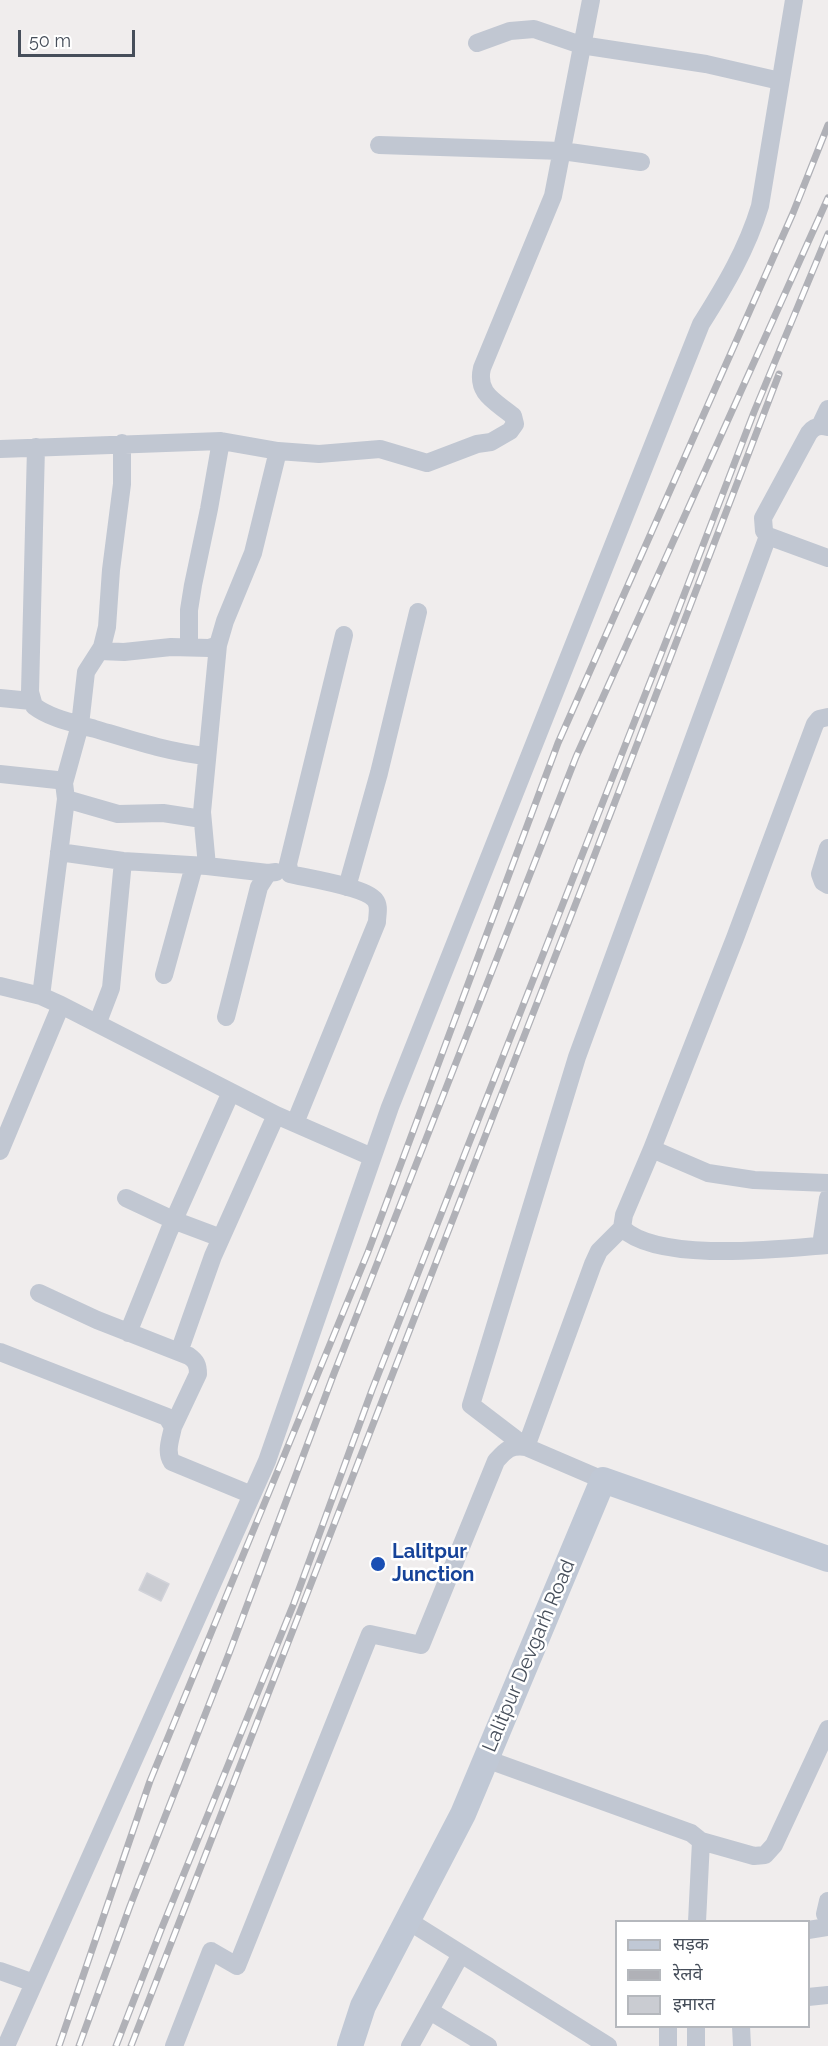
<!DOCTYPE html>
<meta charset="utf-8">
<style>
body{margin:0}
#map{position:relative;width:828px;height:2046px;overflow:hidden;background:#f0eded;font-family:Raleway,"Noto Sans Devanagari",sans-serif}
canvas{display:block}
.legend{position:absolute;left:615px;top:1920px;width:195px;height:108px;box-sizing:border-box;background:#fff;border:2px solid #b5b8bd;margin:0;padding:8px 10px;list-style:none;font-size:18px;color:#464e5a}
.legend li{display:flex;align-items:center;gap:12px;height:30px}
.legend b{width:30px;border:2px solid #b5b8bd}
.scale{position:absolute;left:18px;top:30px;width:117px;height:27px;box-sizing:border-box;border:3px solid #464e5a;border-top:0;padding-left:8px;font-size:18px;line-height:21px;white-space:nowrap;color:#464e5a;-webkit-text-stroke:4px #fff;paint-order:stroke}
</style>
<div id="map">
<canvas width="828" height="2046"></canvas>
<ul class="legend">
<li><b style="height:8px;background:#c0c8d5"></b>सड़क</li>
<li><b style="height:8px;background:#b0b1b7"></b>रेलवे</li>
<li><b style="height:16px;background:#caccd2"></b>इमारत</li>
</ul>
<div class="scale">50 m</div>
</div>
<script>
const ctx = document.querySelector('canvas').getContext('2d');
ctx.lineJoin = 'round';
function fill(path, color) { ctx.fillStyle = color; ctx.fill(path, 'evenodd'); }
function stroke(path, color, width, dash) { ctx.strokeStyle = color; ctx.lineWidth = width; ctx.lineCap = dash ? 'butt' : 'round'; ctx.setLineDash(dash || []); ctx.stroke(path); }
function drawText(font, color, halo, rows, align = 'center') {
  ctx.font = font + ' Raleway,sans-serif'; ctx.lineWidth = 5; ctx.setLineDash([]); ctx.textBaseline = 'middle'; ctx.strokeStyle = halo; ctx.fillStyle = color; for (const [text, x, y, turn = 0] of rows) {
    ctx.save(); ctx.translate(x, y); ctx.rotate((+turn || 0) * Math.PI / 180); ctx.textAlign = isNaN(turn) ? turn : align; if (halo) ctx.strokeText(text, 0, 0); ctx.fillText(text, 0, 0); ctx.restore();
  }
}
const building = new Path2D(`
 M 147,1573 L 169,1584 L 161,1601 L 139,1590 Z`);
fill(building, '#caccd2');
stroke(building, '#d1d2d9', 1.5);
stroke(new Path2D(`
 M 477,43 L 510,31 L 534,29 L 581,45 L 706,64 L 780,81
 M 379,145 L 562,151 L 641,162
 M 820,426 L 828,409
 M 828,427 C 820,425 814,426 809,433 L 763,518 L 764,531 L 768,536 L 828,558
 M 36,447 L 30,692 L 34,706 C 51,719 75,723 95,729 C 132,740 168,752 207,756
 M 0,449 L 221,441 L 278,451 L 319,454 L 380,449 L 427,463 L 477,444 L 491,442 L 510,431 L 515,424 L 513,416 C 495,401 476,394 482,368 L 553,196 L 591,0
 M 189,647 L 189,610 L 193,585 L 209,509 L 221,441
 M 100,651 L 124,652 L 171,647 L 209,648 L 218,645 L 225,621 L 253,553 L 278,451
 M 0,698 L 31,701
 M 828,717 L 819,719 L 815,724 L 735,938 L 652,1149 L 624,1215 L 622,1228 C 658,1263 779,1249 828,1245
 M 0,774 L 57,780 L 64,783 L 66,799 L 41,996
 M 64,783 L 80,725 L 86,672 L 102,647 L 107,627 L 111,570 L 122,484 L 122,443
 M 66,799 L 118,814 L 163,813 L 202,819
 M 828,848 L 820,874 L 823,882 L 828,885
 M 59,852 L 123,861 L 207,866 L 268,873
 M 207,866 L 202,812 L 218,645
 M 347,887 L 379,773 L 418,612
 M 164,975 L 194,866
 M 0,986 L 41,996 L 61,1005 L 276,1115 L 372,1157
 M 226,1017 L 259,887 L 268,873 L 276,872
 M 98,1022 L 111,988 L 123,861
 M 295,1123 L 377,922 C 377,915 380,906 375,900 C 366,887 306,878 290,874 L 288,864 L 344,635
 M 652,1149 L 708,1173 L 754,1180 L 828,1183
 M 0,1151 L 61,1005
 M 126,1198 L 173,1220 L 221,1238
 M 622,1228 L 599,1251 L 593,1264 L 526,1447 L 471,1405 L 577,1057 L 768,536
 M 821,1245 L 828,1198
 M 39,1293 L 97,1320 L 189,1356 C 196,1361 198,1365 198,1374 L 173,1427
 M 128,1333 L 169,1231 L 231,1092
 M 0,1352 L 167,1417 L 173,1427 C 171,1438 165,1452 172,1462 L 252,1495
 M 179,1352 L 213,1256 L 276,1115
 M 486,1759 L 691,1833 L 701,1841 L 697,1922
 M 701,1841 L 754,1856 L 765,1855 L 774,1845 L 828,1729
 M 828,1901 L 825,1914 L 828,1920
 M 407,1920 L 608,2046
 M 808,1930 L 828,1927
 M 0,1971 L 34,1983
 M 808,1997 L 828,1995
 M 430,2011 L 488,2046
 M 668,2026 L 668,2046
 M 696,2026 L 696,2046
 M 741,2026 L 742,2046
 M 6,2046 L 267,1461 L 390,1107 L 701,324 C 725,286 747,249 760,206 L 794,0
 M 174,2046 L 211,1951 L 237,1966 L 370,1634 L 421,1645 L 496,1461 C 506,1450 510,1445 526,1447 L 603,1480
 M 410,2046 L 461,1954`), '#c1c7d2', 18);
stroke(new Path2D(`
 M 350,2046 L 363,2006 L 463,1814 L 603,1480 L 828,1559`), '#c0c8d5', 26);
const rail = new Path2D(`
 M 59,2046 L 150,1781 L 368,1252 L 558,743 L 793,213 L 828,125
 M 79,2046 L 130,1906 L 230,1651 L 333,1376 L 576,757 L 828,198
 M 116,2046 L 161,1930 L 294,1603 L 372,1390 L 674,621 L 754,412 L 828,234
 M 131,2046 L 590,867 L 779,374`);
stroke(rail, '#b0b1b7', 7);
stroke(rail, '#fff', 4.5, [14]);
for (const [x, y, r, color] of [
 [378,1564,8,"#1a4fb4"]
]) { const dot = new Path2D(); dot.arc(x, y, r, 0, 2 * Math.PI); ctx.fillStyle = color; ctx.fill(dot); stroke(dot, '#fff', 2); }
drawText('bold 20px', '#164399', '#fff', [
 ["Lalitpur",392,1552],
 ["Junction",392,1575]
], 'left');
drawText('20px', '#464e5a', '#fff', [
 ["Lalitpur Devgarh Road",529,1656,-67]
]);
</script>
